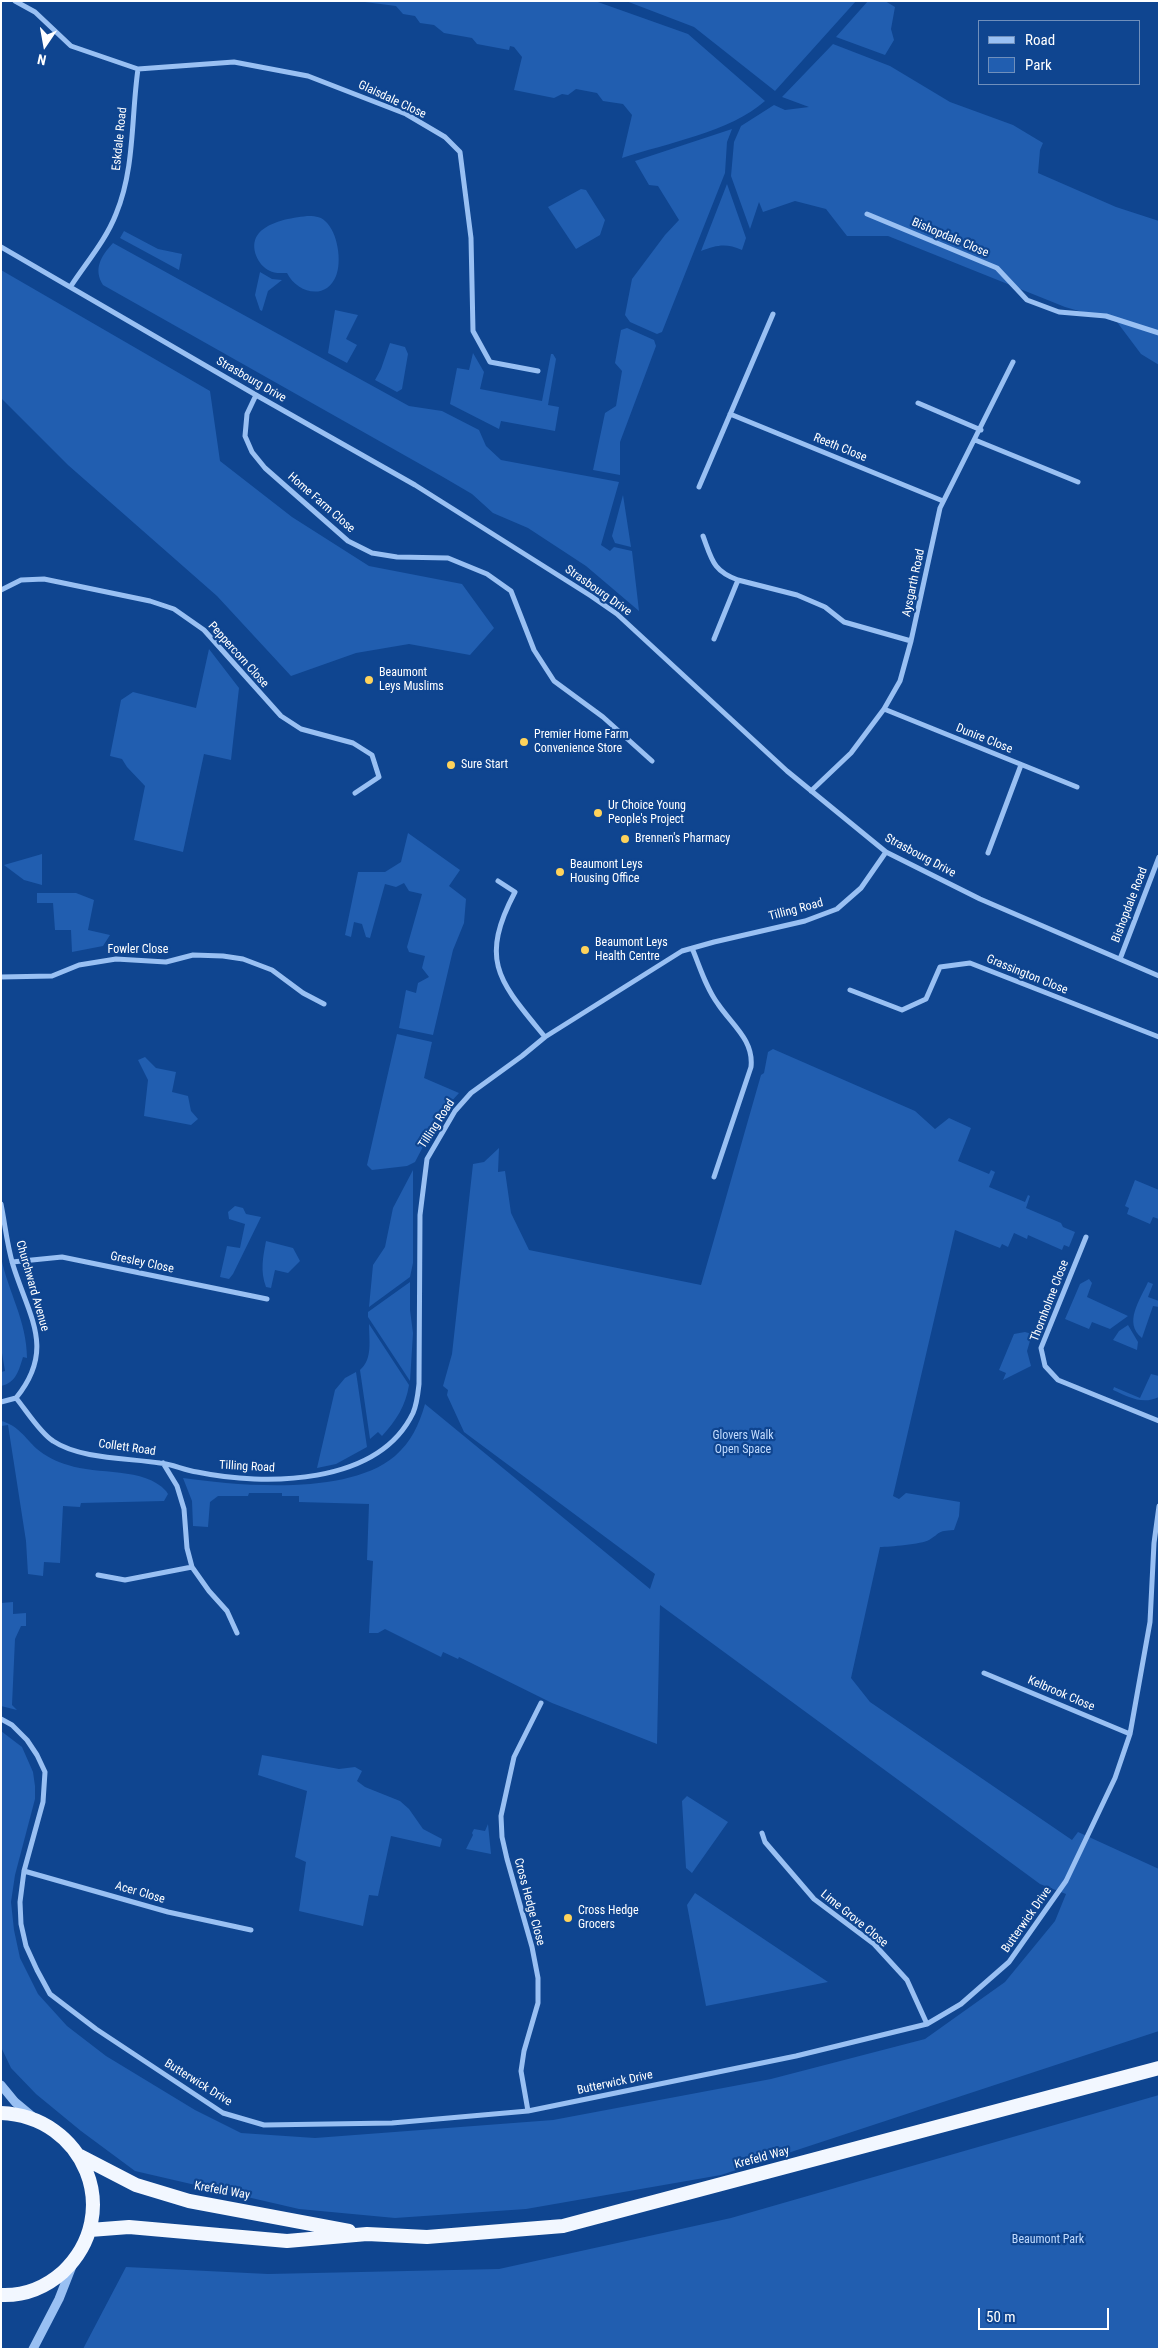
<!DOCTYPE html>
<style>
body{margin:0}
#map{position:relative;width:1160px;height:2350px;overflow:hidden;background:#0f4590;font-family:"Roboto Condensed",sans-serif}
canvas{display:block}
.frame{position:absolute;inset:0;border:2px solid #fff;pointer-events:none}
.legend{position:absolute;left:978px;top:20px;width:162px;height:65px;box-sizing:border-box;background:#0f4590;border:1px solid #6f8fbc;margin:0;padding:6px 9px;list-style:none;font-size:15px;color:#fff}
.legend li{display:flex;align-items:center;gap:10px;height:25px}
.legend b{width:25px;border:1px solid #6f8fbc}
.north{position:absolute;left:20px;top:20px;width:50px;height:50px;-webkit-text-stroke:4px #0f4590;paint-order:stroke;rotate:192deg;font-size:14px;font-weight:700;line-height:20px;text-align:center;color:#fff}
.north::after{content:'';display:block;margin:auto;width:18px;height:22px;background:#fff;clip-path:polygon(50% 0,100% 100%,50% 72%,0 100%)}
.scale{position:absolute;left:978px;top:2308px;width:131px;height:22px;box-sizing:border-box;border:2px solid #fff;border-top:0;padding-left:6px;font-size:15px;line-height:18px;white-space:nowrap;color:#fff;-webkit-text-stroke:4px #0f4590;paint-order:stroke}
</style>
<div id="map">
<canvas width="1160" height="2350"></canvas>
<div class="frame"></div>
<ul class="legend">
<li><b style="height:6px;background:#99c0f3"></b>Road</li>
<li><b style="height:14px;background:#215eb0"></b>Park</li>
</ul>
<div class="north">N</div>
<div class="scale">50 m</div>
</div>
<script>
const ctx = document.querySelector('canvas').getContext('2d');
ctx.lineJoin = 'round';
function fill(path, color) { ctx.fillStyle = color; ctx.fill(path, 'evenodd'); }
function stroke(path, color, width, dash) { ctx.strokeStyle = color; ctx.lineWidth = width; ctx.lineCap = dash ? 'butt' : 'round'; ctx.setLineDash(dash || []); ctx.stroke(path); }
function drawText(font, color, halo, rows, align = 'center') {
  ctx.font = font + ' "Roboto Condensed",sans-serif'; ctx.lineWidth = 4.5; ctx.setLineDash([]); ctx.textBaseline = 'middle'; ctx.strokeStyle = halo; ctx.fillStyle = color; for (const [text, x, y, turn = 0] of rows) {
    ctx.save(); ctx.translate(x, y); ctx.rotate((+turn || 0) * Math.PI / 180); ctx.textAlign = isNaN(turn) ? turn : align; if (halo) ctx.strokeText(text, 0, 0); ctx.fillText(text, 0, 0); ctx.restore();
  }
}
fill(new Path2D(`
 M 357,1 L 595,1 L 688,34 L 765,101 C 730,132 667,143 622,158 L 632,115 L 623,104 L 603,101 L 597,93 L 576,89 L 568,95 L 562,94 L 554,98 L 514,90 L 522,57 L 514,47 L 510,46 L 509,50 L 477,44 L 472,38 L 444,33 L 434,25 L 420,23 L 415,16 L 403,14 L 396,6 Z
 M 626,1 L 856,1 L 775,91 L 694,27 Z
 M 868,1 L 885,1 L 895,7 L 891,29 L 894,40 L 885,55 L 836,37 Z
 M 833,44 L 890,66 L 950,102 L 1013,125 L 1043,143 L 1040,150 L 1038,173 L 1116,207 L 1159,221 L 1159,365 L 1141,354 L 1117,322 L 1065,307 L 888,236 L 847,236 L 826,209 L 795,201 L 763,212 L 759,202 L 750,229 L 731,176 L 734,142 L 741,126 L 774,105 L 785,110 L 809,107 L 782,97 Z
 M 732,129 L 727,142 L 725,173 L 662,332 L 657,334 L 630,322 L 625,315 L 632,279 L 665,235 L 679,220 L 658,186 L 649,185 L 635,161 Z
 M 727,184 L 746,238 L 742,250 C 726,243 717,245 701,251 Z
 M 581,189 L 586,190 L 605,220 L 600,235 L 576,249 L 548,207 Z
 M 307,216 C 313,216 320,216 325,221 C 338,232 342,262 336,276 C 326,301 297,293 287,273 C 281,273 274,274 268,270 C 256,263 249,244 259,233 C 270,221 291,218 307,216 Z
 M 124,231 L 158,249 L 182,254 L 179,270 L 120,238 Z
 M 113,243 L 409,406 L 442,411 L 479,430 L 486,446 L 501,460 L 619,482 L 601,545 L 610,551 L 614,547 L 632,551 L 639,611 L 586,566 L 528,528 L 493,513 L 472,494 L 443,477 L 103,285 C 93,269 101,256 113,243 Z
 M 1,270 L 210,391 L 220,461 L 292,517 L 369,566 L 462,584 L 494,628 L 470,655 L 409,644 L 356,653 L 291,676 L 217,596 L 68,465 L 1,398 Z
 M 260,272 L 272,279 L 282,280 L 268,291 L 262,311 L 260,310 L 255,295 Z
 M 335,310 L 358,315 L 346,339 L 357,345 L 347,363 L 328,353 Z
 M 627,328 L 654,340 L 656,346 L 620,442 L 620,475 L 593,470 L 605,413 L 616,406 L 622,371 L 615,363 L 621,330 Z
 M 390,343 L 405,347 L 408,354 L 402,389 L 397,392 L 375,380 L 381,369 Z
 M 473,353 L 484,372 L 480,389 L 542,401 L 551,354 L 553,354 L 556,359 L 548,405 L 559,407 L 555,431 L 501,421 L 499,429 L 450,404 L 457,368 L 469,370 Z
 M 623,495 L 631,547 L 615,543 L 612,536 Z
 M 209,649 L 239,688 L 231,760 L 204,754 L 183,852 L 134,840 L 145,786 L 127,767 L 122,759 L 110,756 L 121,700 L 133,692 L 196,708 Z
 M 408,833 L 460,870 L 449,886 L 466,899 L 464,923 L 453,950 L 433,1035 L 399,1028 L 406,990 L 416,993 L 418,983 L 429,977 L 422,968 L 425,956 L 409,952 L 407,947 L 422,894 L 409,891 L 404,883 L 396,887 L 385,884 L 370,938 L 366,937 L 362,924 L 354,922 L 351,937 L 345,935 L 358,872 L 385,872 L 401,862 Z
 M 42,854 L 42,885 L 24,880 L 4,865 Z
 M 37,893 L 76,893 L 94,900 L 88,930 L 110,935 L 103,946 L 72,952 L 71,930 L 55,930 L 53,903 L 37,903 Z
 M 397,1034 L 432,1042 L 424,1078 L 459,1093 L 440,1114 L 415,1162 L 407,1166 L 372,1170 L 367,1165 Z
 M 773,1049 L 915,1111 L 935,1129 L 949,1118 L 971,1128 L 958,1161 L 989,1174 L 991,1170 L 995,1172 L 989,1187 L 1025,1202 L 1028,1195 L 1030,1196 L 1026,1208 L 1061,1223 L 1063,1227 L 1075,1232 L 1069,1247 L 1064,1245 L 1062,1250 L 1028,1235 L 1027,1239 L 1014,1233 L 1008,1247 L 1002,1244 L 1000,1248 L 955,1230 L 893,1496 L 899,1499 L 906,1493 L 960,1502 L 959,1516 L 954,1530 C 936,1531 941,1533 929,1540 C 922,1544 889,1547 880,1547 L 851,1678 L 870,1702 L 1072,1840 L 1078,1832 L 1159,1869 L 1159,2031 L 721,2175 L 526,2209 L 395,2218 L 299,2209 L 135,2171 L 81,2131 L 36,2094 L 11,2068 L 1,2047 L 1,1731 L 22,1747 L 33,1772 L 35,1786 L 35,1799 L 15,1875 L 11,1902 L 14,1930 L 20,1958 L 38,1994 L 67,2026 L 106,2056 L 195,2110 L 241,2133 L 315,2138 L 553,2120 L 771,2079 L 925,2039 L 1005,1982 L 1055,1921 L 1066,1894 L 1040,1884 L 660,1605 L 657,1744 L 552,1703 L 459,1657 L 458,1659 L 443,1652 L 441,1657 L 385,1629 L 378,1633 L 369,1633 L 373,1561 L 367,1560 L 369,1504 L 299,1502 L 299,1496 L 282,1496 L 282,1493 L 249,1493 L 248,1496 L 218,1496 L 210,1502 L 208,1527 L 193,1526 L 192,1501 L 183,1478 C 240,1486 348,1496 395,1456 C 411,1442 419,1425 425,1404 L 650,1589 L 655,1574 L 464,1432 L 447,1395 L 448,1390 L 443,1386 L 452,1354 L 473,1164 L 484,1162 L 499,1148 L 498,1172 L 505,1171 L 511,1213 L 529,1250 L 701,1285 L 761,1075 L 764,1073 L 768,1052 Z
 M 145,1057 L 156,1068 L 176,1072 L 172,1092 L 188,1096 L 191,1111 L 198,1119 L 191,1125 L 144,1116 L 148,1080 L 138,1060 Z
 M 413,1170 L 413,1263 L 410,1277 L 369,1307 L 373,1265 L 385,1247 L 393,1208 Z
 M 1135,1180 L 1159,1190 L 1159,1219 L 1153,1217 L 1150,1224 L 1127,1214 L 1129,1208 L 1125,1206 Z
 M 235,1206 L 243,1208 L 246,1214 L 261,1217 L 233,1274 L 229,1279 L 220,1277 L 227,1246 L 240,1248 L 245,1224 L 229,1219 L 228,1212 Z
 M 266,1241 L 293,1248 L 300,1261 L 288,1273 L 275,1270 L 271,1288 L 266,1287 C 260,1271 263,1257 266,1241 Z
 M 1,1257 C 8,1292 27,1321 27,1358 L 23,1357 C 19,1370 16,1383 1,1386 L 1,1372 L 5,1371 L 1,1347 Z
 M 1089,1279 L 1092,1283 L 1087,1297 L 1128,1316 L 1110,1329 L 1092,1322 L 1089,1329 L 1065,1319 L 1080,1284 Z
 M 410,1282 L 410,1310 L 413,1333 L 410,1381 L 368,1317 L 368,1312 Z
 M 1148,1282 L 1153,1284 L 1148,1297 L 1159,1301 L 1159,1307 L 1153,1306 L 1142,1338 C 1123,1323 1140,1300 1148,1282 Z
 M 369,1324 L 409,1385 C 406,1405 396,1421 382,1436 L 378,1432 L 370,1439 L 360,1370 C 373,1359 369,1340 369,1324 Z
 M 1128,1325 L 1138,1342 L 1137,1350 L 1113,1340 L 1119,1331 Z
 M 1025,1332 L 1032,1334 L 1027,1351 L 1031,1366 L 1003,1380 L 1006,1373 L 999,1370 L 1014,1334 Z
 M 356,1372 L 367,1447 L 336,1464 L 317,1468 L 335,1390 L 345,1378 Z
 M 1151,1374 L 1159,1376 L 1159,1397 C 1142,1405 1129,1397 1113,1390 L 1114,1387 L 1140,1398 Z
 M 1,1421 C 18,1425 25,1438 37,1449 C 45,1456 57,1462 68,1465 C 97,1475 145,1467 166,1491 L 168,1494 L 164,1501 L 81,1503 L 80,1507 L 63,1506 L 60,1563 L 44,1562 L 43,1576 L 28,1574 L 26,1541 L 8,1425 L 1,1426 Z
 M 13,1602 L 13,1614 L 26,1613 L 26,1626 L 21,1626 L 15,1639 L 12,1705 L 17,1710 L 1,1706 L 1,1603 Z
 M 262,1755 L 339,1769 L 355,1767 L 362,1771 L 357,1781 L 365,1787 L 400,1801 L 409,1809 L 423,1829 L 442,1839 L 440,1847 L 391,1836 L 378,1896 L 369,1895 L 363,1926 L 299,1911 L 306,1862 L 295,1857 L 307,1791 L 258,1775 Z
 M 687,1796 L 728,1822 L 692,1873 L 686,1868 L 682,1801 Z
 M 488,1824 L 491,1854 L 466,1849 L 473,1835 L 472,1833 L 474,1829 L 485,1831 Z
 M 695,1893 L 828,1982 L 706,2006 L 687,1905 Z
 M 1159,2095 L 1159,2349 L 83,2349 L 126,2267 L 268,2274 L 499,2269 L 731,2218 Z`), '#215eb0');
stroke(new Path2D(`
 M 15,1 L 35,12 L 71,46 L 138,69 L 234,62 L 308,76 L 406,114 L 445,137 L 460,152 L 471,238 L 473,331 L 490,362 L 538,371
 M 867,214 L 997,268 L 1027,300 L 1059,312 L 1106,316 L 1159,333
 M 1,247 L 256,395 L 415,485 L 591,596 L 617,614 L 787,771 L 886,852 L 980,899 L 1159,976
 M 71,286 C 86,263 106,240 116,214 C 135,168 131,118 138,69
 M 256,395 L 247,414 L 245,436 L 252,452 L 265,468 L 348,541 L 372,553 L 397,557 L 448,558 L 487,574 L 511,591 L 534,650 L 554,681 L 603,717 L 652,761
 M 918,403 L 981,430
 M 730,414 L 943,501
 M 975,440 L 1078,482
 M 699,487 L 773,314
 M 703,536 C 712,560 713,571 738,580 L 714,639
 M 738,580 L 797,595 L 825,607 L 844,622 L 911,641
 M 1,590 L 21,580 L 44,579 L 150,601 L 174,609 L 204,630 L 281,716 L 301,729 L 353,743 L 372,755 L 379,777 L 355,793
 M 884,709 L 1077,787
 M 811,791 L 851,753 L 884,709 L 900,681 L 911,641 L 940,508 L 1013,362
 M 988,853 L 1021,765
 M 498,881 L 515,892 C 478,962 500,982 545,1037
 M 692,948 C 700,967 706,988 718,1004 C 732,1025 754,1040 751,1067 L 714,1177
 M 1120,959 L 1159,857
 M 1,977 L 52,976 L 79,965 L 116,959 L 166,962 L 193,955 L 223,956 L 243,959 L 272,970 L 303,993 L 324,1004
 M 850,990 L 902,1010 L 926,999 L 940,967 L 970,963 L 1159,1037
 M 1,1204 C 5,1224 7,1245 13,1265 C 29,1317 56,1349 16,1398
 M 1086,1237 L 1041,1348 L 1045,1366 L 1058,1380 L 1159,1421
 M 12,1262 L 62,1257 L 267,1299
 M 1,1402 L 16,1398 C 26,1410 40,1433 53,1441 C 80,1459 127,1458 160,1463 C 172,1464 184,1470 197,1472 C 264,1486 378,1486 413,1413 C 417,1404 418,1393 419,1384 L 420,1215 L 427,1159 L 455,1111 L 471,1093 L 522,1056 L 545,1037 L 682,951 L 714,942 L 805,921 L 837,909 L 861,888 L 886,852
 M 163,1463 L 177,1486 L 184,1509 L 187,1548 L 192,1567 L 209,1591 L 227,1611 L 237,1633
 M 98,1575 L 125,1580 L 192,1567
 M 984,1673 L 1130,1734
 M 1,1719 L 12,1725 L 27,1740 L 37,1755 L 45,1772 L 43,1802 L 24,1871 L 20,1902 L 21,1924 L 26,1946 L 37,1970 L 50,1994 L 96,2029 L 223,2113 L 264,2125 L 392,2123 L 528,2111 L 796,2056 L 927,2024 L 961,2004 L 1009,1962 L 1066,1881 L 1115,1778 L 1130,1734 L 1150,1622 L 1154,1543 L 1159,1506
 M 762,1833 L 765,1842 L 814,1899 L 874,1944 L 907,1980 L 927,2024
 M 24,1871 L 168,1912 L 251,1930
 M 528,2111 L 521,2071 L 524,2051 L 538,2003 L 538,1978 L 532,1947 L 507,1859 L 502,1837 L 501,1816 L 514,1757 L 541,1703`), '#99c0f3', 5);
stroke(new Path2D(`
 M 1,2085 L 15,2102 L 33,2117
 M 33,2349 L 59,2299 L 72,2266`), '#99c0f3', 9);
stroke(new Path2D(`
 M 1,2113 C 84,2116 125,2213 63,2272 C 46,2287 25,2296 1,2295
 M 80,2156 L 136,2185 L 189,2201 L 349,2231
 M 90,2230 L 129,2227 L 287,2241 L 367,2234 L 427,2237 L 563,2226 L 1159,2068`), '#f2f7ff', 14);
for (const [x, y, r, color] of [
 [369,680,5,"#ffd35b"],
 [524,742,5,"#ffd35b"],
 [451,765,5,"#ffd35b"],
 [598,813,5,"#ffd35b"],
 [625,839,5,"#ffd35b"],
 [560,872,5,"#ffd35b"],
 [585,950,5,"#ffd35b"],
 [568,1918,5,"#ffd35b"]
]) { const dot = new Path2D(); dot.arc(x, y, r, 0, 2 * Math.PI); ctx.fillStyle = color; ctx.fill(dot); stroke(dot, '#0f4590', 2); }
drawText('12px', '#fff', '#0f4590', [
 ["Glaisdale Close",392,100,25],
 ["Eskdale Road",120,139,-84],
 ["Bishopdale Close",950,238,23],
 ["Strasbourg Drive",251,380,30],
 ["Reeth Close",840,448,22],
 ["Home Farm Close",321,503,41],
 ["Aysgarth Road",914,583,-78],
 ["Strasbourg Drive",598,591,35],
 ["Peppercorn Close",238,655,48],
 ["Dunire Close",984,739,22],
 ["Strasbourg Drive",920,856,28],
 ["Bishopdale Road",1130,905,-69],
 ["Tilling Road",796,910,-15],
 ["Fowler Close",138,950],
 ["Grassington Close",1027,975,22],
 ["Tilling Road",437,1124,-57],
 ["Gresley Close",142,1263,12],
 ["Churchward Avenue",32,1286,74],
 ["Thornholme Close",1050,1301,-69],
 ["Collett Road",127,1448,8],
 ["Tilling Road",247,1467,3],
 ["Kelbrook Close",1061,1694,23],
 ["Acer Close",140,1893,16],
 ["Cross Hedge Close",529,1902,75],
 ["Lime Grove Close",854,1919,39],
 ["Butterwick Drive",1027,1920,-55],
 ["Butterwick Drive",198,2083,32],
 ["Butterwick Drive",615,2083,-12],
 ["Krefeld Way",762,2158,-15],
 ["Krefeld Way",222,2191,10]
]);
drawText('12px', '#fff', '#0f4590', [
 ["Beaumont",379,673],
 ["Leys Muslims",379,687],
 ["Premier Home Farm",534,735],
 ["Convenience Store",534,749],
 ["Sure Start",461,765],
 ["Ur Choice Young",608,806],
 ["People's Project",608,820],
 ["Brennen's Pharmacy",635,839],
 ["Beaumont Leys",570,865],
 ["Housing Office",570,879],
 ["Beaumont Leys",595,943],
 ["Health Centre",595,957],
 ["Cross Hedge",578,1911],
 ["Grocers",578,1925]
], 'left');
drawText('12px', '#c1dbfe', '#0f4590', [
 ["Glovers Walk",743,1436],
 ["Open Space",743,1450],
 ["Beaumont Park",1048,2240]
]);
</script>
